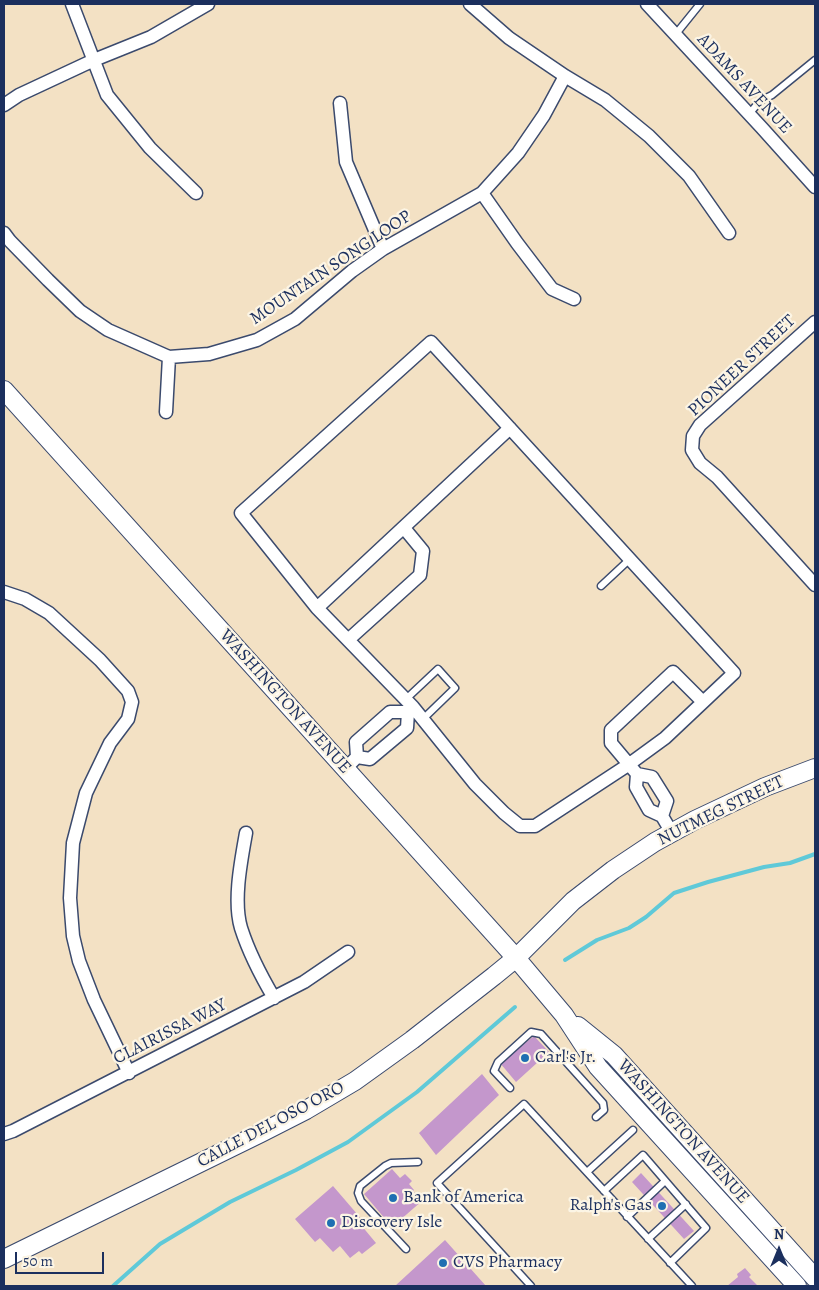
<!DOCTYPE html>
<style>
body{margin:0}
#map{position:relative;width:819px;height:1290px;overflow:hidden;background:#f3e1c4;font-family:Alegreya,serif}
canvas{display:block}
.frame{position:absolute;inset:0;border:5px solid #1b2f5e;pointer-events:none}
.north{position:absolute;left:754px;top:1225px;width:50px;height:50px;-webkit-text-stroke:4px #fcf5e5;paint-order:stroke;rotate:0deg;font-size:14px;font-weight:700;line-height:20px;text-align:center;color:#1b2f5e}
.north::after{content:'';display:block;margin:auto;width:18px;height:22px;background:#1b2f5e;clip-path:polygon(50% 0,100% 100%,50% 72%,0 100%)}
.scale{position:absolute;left:15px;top:1252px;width:89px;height:22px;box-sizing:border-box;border:2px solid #1b2f5e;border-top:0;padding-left:6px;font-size:15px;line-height:18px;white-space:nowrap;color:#1b2f5e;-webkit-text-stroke:4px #fcf5e5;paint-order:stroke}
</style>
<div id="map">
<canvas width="819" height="1290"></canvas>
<div class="frame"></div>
<div class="north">N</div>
<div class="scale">50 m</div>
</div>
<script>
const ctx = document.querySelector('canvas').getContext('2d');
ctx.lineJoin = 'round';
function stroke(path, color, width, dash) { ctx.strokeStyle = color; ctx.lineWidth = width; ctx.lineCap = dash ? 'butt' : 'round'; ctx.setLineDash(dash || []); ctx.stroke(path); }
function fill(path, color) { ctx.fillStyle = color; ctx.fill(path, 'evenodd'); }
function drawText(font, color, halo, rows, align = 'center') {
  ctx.font = font + ' Alegreya,serif'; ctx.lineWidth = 4.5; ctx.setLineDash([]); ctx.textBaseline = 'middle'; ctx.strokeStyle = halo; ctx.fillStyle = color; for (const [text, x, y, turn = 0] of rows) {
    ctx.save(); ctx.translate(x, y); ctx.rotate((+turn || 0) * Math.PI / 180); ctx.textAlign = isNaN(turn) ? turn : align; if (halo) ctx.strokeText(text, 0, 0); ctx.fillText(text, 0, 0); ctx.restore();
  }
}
stroke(new Path2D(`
 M 565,960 L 597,940 L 629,928 L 646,917 L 674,893 L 708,882 L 764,867 L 790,863 L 815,854
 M 113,1286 L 160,1244 L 230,1202 L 296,1170 L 348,1142 L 417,1092 L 515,1007`), '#5fc9d8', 4);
fill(new Path2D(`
 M 534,1036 L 549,1052 L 516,1082 L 500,1063 Z
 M 482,1074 L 499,1095 L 436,1155 L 419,1133 Z
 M 392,1169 L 400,1178 L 405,1174 L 412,1181 L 409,1184 L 414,1190 L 413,1191 L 422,1201 L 392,1227 L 364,1194 Z
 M 641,1173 L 694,1231 L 684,1239 L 632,1182 Z
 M 333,1186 L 364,1222 L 361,1225 L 376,1243 L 362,1254 L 359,1251 L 350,1258 L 340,1246 L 333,1252 L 320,1238 L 315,1242 L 295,1219 Z
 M 445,1240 L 486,1286 L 395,1286 Z
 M 745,1268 L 751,1275 L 749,1277 L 758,1286 L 727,1286 L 738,1277 L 737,1274 Z`), '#c497cc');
const lane = new Path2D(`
 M 675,35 L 700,4
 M 749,114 L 760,101 L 772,95 L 815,60
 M 601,586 L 630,559
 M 405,700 L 438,669 L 455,688 L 423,719
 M 510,1088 L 494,1071 L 498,1062 L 531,1032 L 541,1034 L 603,1103 L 604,1110 L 596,1117
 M 587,1172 L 633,1130
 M 604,1191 L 643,1155 L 706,1228 L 670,1263
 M 627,1217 L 665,1181
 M 648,1239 L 686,1204
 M 406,1249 L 361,1201 L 358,1193 L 360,1186 L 385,1166 L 391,1163 L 418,1162
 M 531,1286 L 437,1183 L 524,1104 L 692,1286`);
const street = new Path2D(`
 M 72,4 L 107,95 L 150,148 L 196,193
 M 470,4 L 509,38 L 565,76 L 605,100 L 649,136 L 689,176 L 729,233
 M 647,4 L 762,128 L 815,187
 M 340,103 L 346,162 L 383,249
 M 4,105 L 19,95 L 94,60 L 151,37 L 208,4
 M 482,193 L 517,243 L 552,289 L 574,299
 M 4,233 L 10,241 L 48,280 L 80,311 L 108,330 L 169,357 L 209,354 L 257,340 L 295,319 L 352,271 L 383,249 L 482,193 L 518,153 L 544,115 L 565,76
 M 815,322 L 700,425 L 693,436 L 692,450 L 700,463 L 717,477 L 815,585
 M 431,342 L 734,673 L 665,738 L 628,765 L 535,826 L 520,826 L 504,813 L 475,784 L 413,707 L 317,608 L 241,513 Z
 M 166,412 L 169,357
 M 4,592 L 25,599 L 49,613 L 100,660 L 128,691 L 132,702 L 128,719 L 110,743 L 86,793 L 73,843 L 70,898 L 73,936 L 79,961 L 94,1000 L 129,1073
 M 317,608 L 510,428
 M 348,640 L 420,575 L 423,551 L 404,528
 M 357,757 L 370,759 L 407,728 L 408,712
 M 345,769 L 357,757 L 356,742 L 390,712 L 408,712 L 413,707
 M 637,774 L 636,787 L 649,810 L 662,816 L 672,833
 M 662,816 L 667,801 L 652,777 L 637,774 L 611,743 L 611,730 L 673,672 L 703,702
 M 246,833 C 241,861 233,901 241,928 C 249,953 261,976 274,998
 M 4,1134 L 13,1131 L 304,982 L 348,952`);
const secondary = new Path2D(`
 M 4,390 L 516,958 L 564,1015 L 598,1067 L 797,1286
 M 578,1026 L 614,1055 L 815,1278
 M 4,1259 L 261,1133 L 306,1110 L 355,1081 L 412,1040 L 494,976 L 516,958 L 573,901 L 613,870 L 655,842 L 695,820 L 765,787 L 815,768`);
stroke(lane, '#3b4a6d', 9);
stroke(street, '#3b4a6d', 15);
stroke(secondary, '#3b4a6d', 20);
stroke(lane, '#fff', 6);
stroke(street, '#fff', 12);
stroke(secondary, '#fff', 18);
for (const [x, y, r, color] of [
 [525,1058,5,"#1f6fb2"],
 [393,1198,5,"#1f6fb2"],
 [662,1206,5,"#1f6fb2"],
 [331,1223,5,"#1f6fb2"],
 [443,1263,5,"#1f6fb2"]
]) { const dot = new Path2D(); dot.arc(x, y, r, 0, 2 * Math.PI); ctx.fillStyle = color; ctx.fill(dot); stroke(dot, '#fcf5e5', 2); }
drawText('18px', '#1b2f5e', '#fcf5e5', [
 ["ADAMS AVENUE",744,84,47],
 ["MOUNTAIN SONG LOOP",331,268,-34],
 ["PIONEER STREET",742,366,-43],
 ["WASHINGTON AVENUE",285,702,48],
 ["NUTMEG STREET",721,811,-26],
 ["CLAIRISSA WAY",170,1032,-27],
 ["CALLE DEL OSO ORO",271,1125,-28],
 ["WASHINGTON AVENUE",683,1132,48]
]);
drawText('18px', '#1b2f5e', '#fcf5e5', [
 ["Carl's Jr.",535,1058],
 ["Bank of America",403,1198],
 ["Ralph's Gas",652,1206,"right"],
 ["Discovery Isle",341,1223],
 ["CVS Pharmacy",453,1263]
], 'left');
</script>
